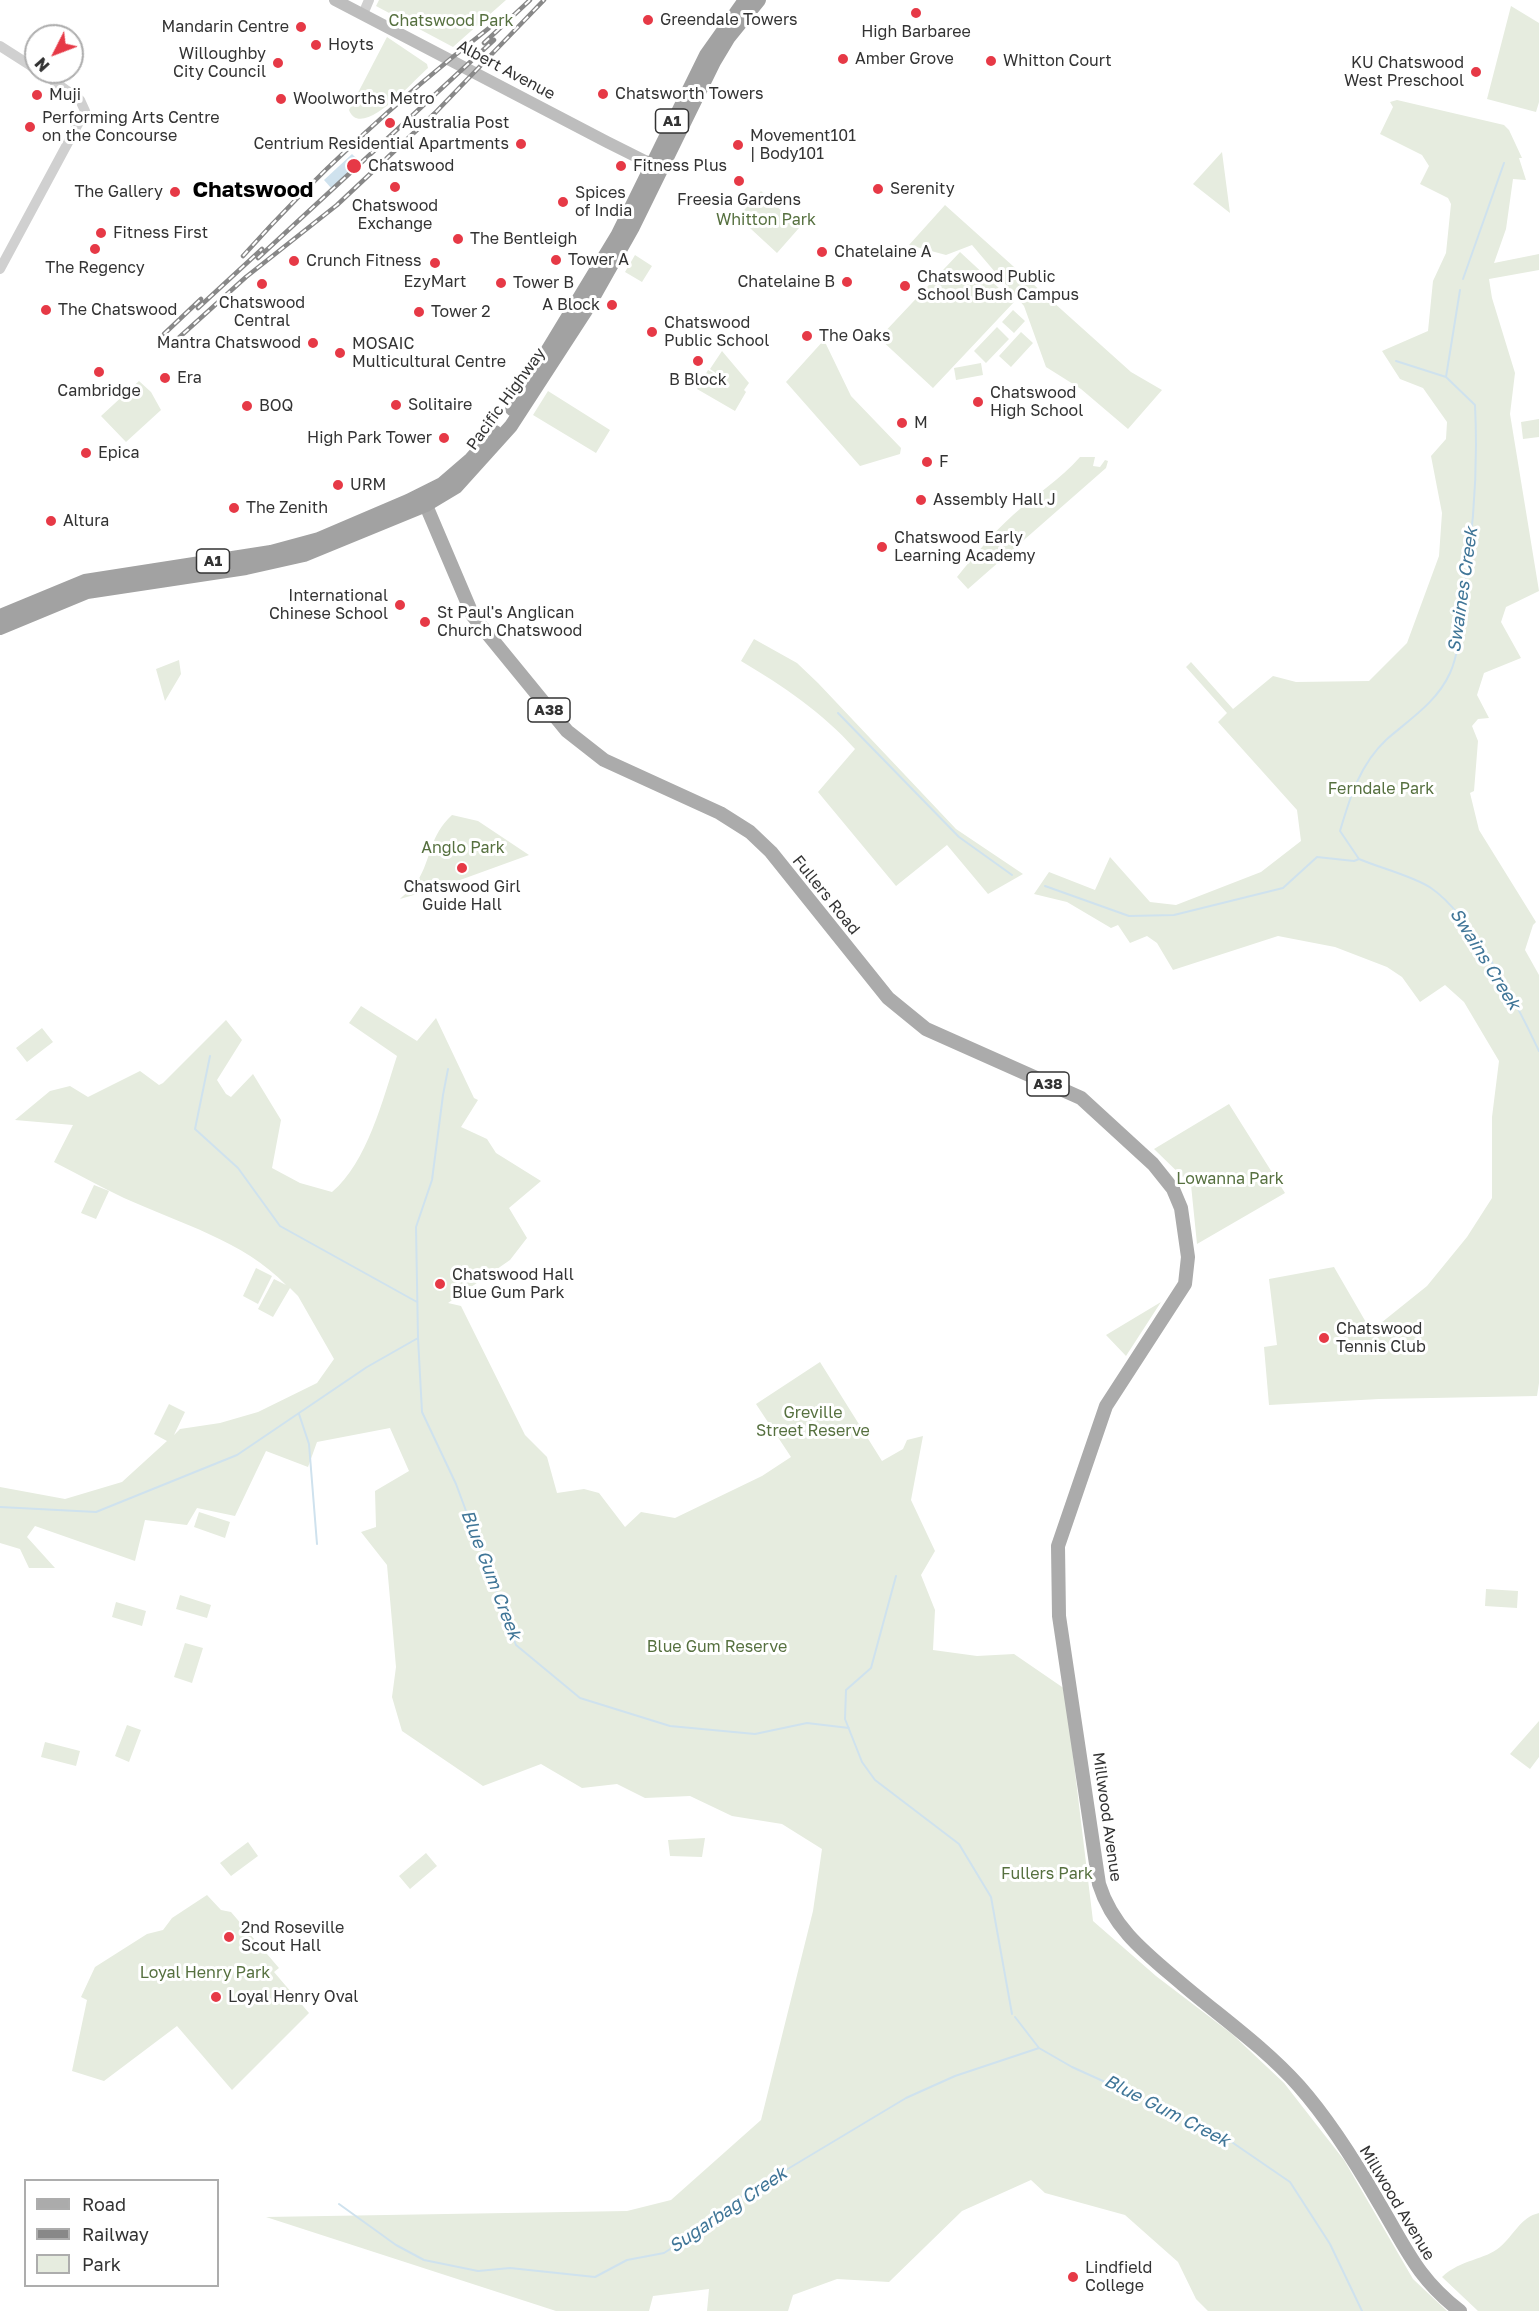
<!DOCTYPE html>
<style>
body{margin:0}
#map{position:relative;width:1539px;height:2311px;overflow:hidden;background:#fff;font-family:"Golos Text",sans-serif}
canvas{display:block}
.legend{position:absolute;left:24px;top:2179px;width:195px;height:108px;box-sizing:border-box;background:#fff;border:2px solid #adadad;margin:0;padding:8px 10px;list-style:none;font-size:18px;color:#333}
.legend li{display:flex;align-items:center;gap:12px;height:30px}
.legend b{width:30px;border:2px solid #adadad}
.north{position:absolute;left:24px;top:24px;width:60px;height:60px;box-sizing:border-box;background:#fff;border:2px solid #adadad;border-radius:50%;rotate:228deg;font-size:16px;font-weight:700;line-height:24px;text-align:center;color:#333}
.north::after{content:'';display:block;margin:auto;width:21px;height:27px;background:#e63946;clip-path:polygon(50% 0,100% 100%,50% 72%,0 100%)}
</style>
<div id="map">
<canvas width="1539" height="2311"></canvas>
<ul class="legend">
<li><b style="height:8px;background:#ababab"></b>Road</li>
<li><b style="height:8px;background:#888"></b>Railway</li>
<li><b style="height:16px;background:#e6ecdf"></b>Park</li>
</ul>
<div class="north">N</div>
</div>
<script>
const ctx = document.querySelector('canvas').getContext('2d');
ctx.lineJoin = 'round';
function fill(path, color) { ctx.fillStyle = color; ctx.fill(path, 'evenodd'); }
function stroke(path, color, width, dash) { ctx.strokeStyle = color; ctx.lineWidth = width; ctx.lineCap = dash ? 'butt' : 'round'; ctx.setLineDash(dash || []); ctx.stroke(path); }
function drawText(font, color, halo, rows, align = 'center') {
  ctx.font = font + ' "Golos Text",sans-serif'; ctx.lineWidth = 6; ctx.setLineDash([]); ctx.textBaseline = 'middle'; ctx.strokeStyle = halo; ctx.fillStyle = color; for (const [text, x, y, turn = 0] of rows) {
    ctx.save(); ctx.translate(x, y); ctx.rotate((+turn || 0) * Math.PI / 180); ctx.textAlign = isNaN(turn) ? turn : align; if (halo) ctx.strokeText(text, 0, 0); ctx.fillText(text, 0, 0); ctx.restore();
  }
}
fill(new Path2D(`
 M 379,0 L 506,0 L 453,47 L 376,6 Z
 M 1511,6 L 1539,23 L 1539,102 L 1536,112 L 1487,99 Z
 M 387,37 L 427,64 L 428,68 C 413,81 361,141 349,110 Z
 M 1397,100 L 1504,125 L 1509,130 L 1522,158 L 1519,158 L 1526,180 L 1513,179 L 1506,229 L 1494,263 L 1539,254 L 1539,270 L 1489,279 L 1492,298 L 1515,373 L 1510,414 L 1539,591 L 1506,607 L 1501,622 L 1521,658 L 1484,673 L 1477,695 L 1489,718 L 1478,719 L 1472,726 L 1478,741 L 1474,791 L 1470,793 L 1479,830 L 1536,922 L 1533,925 L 1525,950 L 1539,975 L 1539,1383 L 1537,1396 L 1379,1399 L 1269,1405 L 1264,1347 L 1277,1345 L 1269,1279 L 1334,1267 L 1371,1331 L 1427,1286 L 1467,1237 L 1492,1198 L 1492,1117 L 1499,1061 L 1464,1002 L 1445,985 L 1420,1002 L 1402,977 L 1387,967 L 1335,947 L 1278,936 L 1173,970 L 1157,943 L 1147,936 L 1130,943 L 1118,925 L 1111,928 L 1067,902 L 1034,894 L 1049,872 L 1095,890 L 1110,857 L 1150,902 L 1176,905 L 1261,872 L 1301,841 L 1297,810 L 1218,722 L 1227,713 L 1186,667 L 1191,662 L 1233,709 L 1273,676 L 1296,682 L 1369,681 L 1407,643 L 1439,556 L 1442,513 L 1431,456 L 1446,439 L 1447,422 L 1423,388 L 1400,379 L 1382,351 L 1428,331 L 1433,281 L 1446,253 L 1451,204 L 1448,198 L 1420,184 L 1429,166 L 1422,155 L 1380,134 L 1393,107 L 1390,102 Z
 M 1222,152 L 1230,213 L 1193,184 Z
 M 761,191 L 799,228 L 777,253 L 738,217 Z
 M 945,205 L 1131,372 L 1162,390 L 1128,429 L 1081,389 L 1046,367 L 1024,306 L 972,245 L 946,255 L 909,245 Z
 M 960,252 L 1014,302 L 933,388 L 879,338 Z
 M 635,255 L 652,266 L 642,282 L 625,272 Z
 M 1013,310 L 1025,321 L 1014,333 L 1002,322 Z
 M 997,327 L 1009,339 L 986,363 L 974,351 Z
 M 1021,332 L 1033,343 L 1011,367 L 999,356 Z
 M 824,340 L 851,396 L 901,448 L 900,454 L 860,466 L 786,382 Z
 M 722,351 L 749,383 L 744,390 L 746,392 L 735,411 L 697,389 L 708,370 L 726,380 L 710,369 Z
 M 981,363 L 983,375 L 956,380 L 954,368 Z
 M 139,381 L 151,392 L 161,410 L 126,442 L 101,416 Z
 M 548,391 L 610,430 L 596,453 L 533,415 Z
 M 1539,419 L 1539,437 L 1523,439 L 1521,422 Z
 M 1080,457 L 1095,457 L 1093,466 L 1100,467 L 1105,460 L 1108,461 L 1106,468 L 968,589 L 957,577 C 975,555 992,534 1013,515 C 1035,495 1061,479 1080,457 Z
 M 754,639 L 797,663 L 818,683 L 956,829 L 1023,874 L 988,894 L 947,845 L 896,886 L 818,792 L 855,749 C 822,712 783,686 741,661 Z
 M 179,660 L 181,674 L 165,701 L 156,669 Z
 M 452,815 L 478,821 L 529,855 L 438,888 L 400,899 C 405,894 413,888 417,882 C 432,858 429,836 452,815 Z
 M 361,1006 L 417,1041 L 436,1018 L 474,1098 L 478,1100 L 461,1127 L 487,1139 L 496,1153 L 541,1181 L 509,1208 L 527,1238 L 510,1260 L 448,1303 L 461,1306 L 525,1435 L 547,1457 L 557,1493 L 584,1489 L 599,1493 L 625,1527 L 641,1512 L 675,1518 L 762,1476 L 791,1457 L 756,1404 L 820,1362 L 882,1461 L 903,1449 L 907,1440 L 923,1436 L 911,1500 L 935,1551 L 921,1575 L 935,1610 L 933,1650 L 977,1656 L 1014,1654 L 1065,1689 L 1093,1921 L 1156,1976 L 1232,2034 L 1284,2083 L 1344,2160 L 1413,2279 L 1447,2311 L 1208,2311 L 1196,2299 L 1178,2262 L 1125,2215 L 1045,2193 L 1031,2180 L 962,2211 L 889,2282 L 837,2279 L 793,2295 L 788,2311 L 707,2311 L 709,2289 L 653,2296 L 649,2311 L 556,2311 L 266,2217 L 627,2211 L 671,2200 L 761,2120 L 813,1911 L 822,1849 L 782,1824 L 732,1816 L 690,1796 L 645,1798 L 617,1784 L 582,1788 L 541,1764 L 483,1786 L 402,1731 L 392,1697 L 396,1667 L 387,1565 L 361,1532 L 376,1527 L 375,1491 L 409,1471 L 390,1428 L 317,1442 L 308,1467 L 266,1451 L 235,1516 L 197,1508 L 187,1525 L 145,1520 L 135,1561 L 35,1526 L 27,1537 L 55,1568 L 29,1568 L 20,1549 L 0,1543 L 0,1487 L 65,1499 L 122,1482 L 167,1441 L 154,1434 L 169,1404 L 185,1412 L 174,1435 L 180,1429 L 220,1423 L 258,1412 L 317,1383 L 334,1359 L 298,1296 L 290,1288 L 273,1317 L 258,1309 L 274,1279 L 286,1285 C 244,1241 179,1223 124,1198 C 101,1187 78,1174 54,1162 L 73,1125 L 15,1120 L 50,1091 L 70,1086 L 88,1097 L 140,1071 L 159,1085 L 163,1083 L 226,1020 L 242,1040 L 217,1080 L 226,1094 L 231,1097 L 253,1074 L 281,1120 L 272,1168 L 300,1183 L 332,1192 C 367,1163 383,1099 397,1056 L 349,1023 Z
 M 42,1028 L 53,1042 L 27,1062 L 16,1048 Z
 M 1229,1104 L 1285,1193 L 1197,1244 L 1191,1185 L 1154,1149 Z
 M 94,1185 L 109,1191 L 96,1219 L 81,1213 Z
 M 256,1268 L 272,1276 L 258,1304 L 243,1296 Z
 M 1161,1302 L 1126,1356 L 1106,1335 Z
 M 199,1512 L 230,1522 L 225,1538 L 194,1527 Z
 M 1486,1589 L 1518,1591 L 1517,1608 L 1485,1606 Z
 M 180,1595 L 211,1605 L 207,1618 L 176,1609 Z
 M 116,1602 L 146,1611 L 142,1626 L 112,1617 Z
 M 185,1643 L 203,1648 L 192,1683 L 174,1677 Z
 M 1539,1721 L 1539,1757 L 1530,1769 L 1510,1754 Z
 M 127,1725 L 141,1730 L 129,1762 L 115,1756 Z
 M 45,1742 L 80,1751 L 76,1766 L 41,1757 Z
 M 705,1838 L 702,1857 L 670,1856 L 668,1840 Z
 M 248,1842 L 258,1856 L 231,1876 L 220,1863 Z
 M 426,1853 L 437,1866 L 410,1889 L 399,1876 Z
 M 207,1895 L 221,1910 L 231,1912 L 279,1968 L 274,1972 L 309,2013 L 232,2090 L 177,2026 L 104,2081 L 72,2071 L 87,2000 L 81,1997 L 95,1967 L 147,1934 L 163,1930 L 172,1918 Z
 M 1539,2213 L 1539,2311 L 1478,2311 L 1442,2277 C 1461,2259 1485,2260 1500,2247 C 1514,2235 1521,2217 1539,2213 Z`), '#e6ecdf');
fill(new Path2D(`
 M 352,154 L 360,162 L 332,189 L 324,180 Z`), '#cfe2ee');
stroke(new Path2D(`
 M 1463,279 L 1504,163
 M 1396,361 L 1446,377
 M 838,713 L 959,837 L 1012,875
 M 1359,859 L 1340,831 C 1350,797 1360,764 1387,739 C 1410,719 1437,702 1450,673 C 1462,646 1459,616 1464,588 C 1474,527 1478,466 1475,405 L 1446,377 L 1460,290
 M 1045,886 L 1129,916 L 1174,915 L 1283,888 L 1317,857 L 1354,861 L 1359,859 C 1380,868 1413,876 1431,888 C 1471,915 1518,1006 1539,1051
 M 210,1056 L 195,1129 L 238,1168 L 280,1226 L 417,1302
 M 448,1069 L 443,1095 L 432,1180 L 416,1227 L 418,1338 L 422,1412 L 456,1484 L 516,1645 L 580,1698 L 670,1726 L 755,1734 L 807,1723 L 849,1728
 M 299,1414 L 309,1444 L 317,1544
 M 0,1507 L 96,1512 L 237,1455 L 367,1367 L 418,1338
 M 896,1576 L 871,1668 L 846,1690 L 845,1719 L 862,1762 L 875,1780 L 959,1844 L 991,1897 L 1012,2014
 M 1015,2017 L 1039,2048 L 1072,2067 L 1220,2134 L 1290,2182 L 1330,2244 L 1362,2311
 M 339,2204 L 396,2245 L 424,2260 L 478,2271 L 510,2268 L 595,2277 L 627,2260 L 664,2253 L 698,2231 L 731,2203 L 906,2098 L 955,2076 L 1039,2048`), '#cfe2ee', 2);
stroke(new Path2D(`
 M 363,14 L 369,0
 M 0,46 L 36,69
 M 0,269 L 85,111 L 80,100 L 41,72`), '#d0d0d0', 10);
stroke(new Path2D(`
 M 335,0 L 607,142 L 645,161 L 661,166`), '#bdbdbd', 12);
stroke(new Path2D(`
 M 422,496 L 473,616 L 567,731 L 604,760 L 720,813 L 750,832 L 771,852 L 888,998 L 926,1029 L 1081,1098 L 1153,1164 L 1173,1189 L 1181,1208 L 1188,1257 L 1185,1284 L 1106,1406 L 1058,1546 L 1059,1616 L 1099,1884 C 1113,1929 1147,1954 1182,1984 C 1221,2017 1265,2048 1299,2086 C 1330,2121 1356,2163 1379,2203 C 1406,2248 1417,2278 1460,2311`), '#ababab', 14);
stroke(new Path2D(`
 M 512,409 L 617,236 L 706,55 L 745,0
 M 0,616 L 85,581 L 271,552 L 319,539 L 408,501 L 442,484 L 471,459 L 495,432
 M 0,628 L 87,592 L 246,568 L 304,555 L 426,505 L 456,487 L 511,426 L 585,312 L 633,227 L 714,62 L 729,37 L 759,0`), '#a2a2a2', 14);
const rail = new Path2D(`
 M 484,43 L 530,0
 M 243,256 C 318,172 401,97 489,28
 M 258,258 L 494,40
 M 198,308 L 262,249
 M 164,334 L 201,299
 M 173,343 L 246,277 L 337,205 L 435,113 L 544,0`);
stroke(rail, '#888', 4.5);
stroke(rail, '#fff', 2, [7]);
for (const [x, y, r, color] of [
 [916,13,6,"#e63946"],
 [648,20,6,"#e63946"],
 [301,27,6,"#e63946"],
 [316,45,6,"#e63946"],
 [843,59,6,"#e63946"],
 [991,61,6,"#e63946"],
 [278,63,6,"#e63946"],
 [1476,72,6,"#e63946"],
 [603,94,6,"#e63946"],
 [37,95,6,"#e63946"],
 [281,99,6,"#e63946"],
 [390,123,6,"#e63946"],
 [30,127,6,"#e63946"],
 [521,144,6,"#e63946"],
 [738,145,6,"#e63946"],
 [354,166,8,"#e63946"],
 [621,166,6,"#e63946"],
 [739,181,6,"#e63946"],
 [395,187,6,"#e63946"],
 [878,189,6,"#e63946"],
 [175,192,6,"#e63946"],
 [563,202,6,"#e63946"],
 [101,233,6,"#e63946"],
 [458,239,6,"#e63946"],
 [95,249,6,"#e63946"],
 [822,252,6,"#e63946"],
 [556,260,6,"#e63946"],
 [294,261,6,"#e63946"],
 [435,263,6,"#e63946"],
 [847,282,6,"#e63946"],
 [501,283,6,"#e63946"],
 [262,284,6,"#e63946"],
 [905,286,6,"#e63946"],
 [612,305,6,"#e63946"],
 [46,310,6,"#e63946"],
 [419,312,6,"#e63946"],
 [652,332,6,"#e63946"],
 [807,336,6,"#e63946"],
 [313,343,6,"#e63946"],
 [340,353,6,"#e63946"],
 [698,361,6,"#e63946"],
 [99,372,6,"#e63946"],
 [165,378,6,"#e63946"],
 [978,402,6,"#e63946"],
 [396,405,6,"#e63946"],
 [247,406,6,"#e63946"],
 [902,423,6,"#e63946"],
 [444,438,6,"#e63946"],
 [86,453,6,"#e63946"],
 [927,462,6,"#e63946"],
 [338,485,6,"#e63946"],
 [921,500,6,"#e63946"],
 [234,508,6,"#e63946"],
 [51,521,6,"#e63946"],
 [882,547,6,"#e63946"],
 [400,605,6,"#e63946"],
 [425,622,6,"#e63946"],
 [462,868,6,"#e63946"],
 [440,1284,6,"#e63946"],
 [1324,1338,6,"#e63946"],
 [229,1937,6,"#e63946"],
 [216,1997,6,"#e63946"],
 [1073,2277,6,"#e63946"]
]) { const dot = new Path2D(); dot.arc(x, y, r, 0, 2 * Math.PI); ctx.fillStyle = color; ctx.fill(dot); stroke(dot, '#fff', 2); }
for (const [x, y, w] of [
 [672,121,33],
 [213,561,33],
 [549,710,42],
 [1048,1084,42]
]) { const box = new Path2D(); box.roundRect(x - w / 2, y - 12, w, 24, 4.5); ctx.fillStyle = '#fff'; ctx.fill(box); stroke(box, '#333', 1.5); }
drawText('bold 15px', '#333', null, [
 ["A1",672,121],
 ["A1",213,561],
 ["A38",549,710],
 ["A38",1048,1084]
]);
drawText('16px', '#333', '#fff', [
 ["Greendale Towers",660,20],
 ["Mandarin Centre",289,27,"right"],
 ["High Barbaree",916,32,"center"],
 ["Hoyts",328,45],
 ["Willoughby",266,54,"right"],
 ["City Council",266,72,"right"],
 ["Amber Grove",855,59],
 ["Whitton Court",1003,61],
 ["KU Chatswood",1464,63,"right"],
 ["West Preschool",1464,81,"right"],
 ["Chatsworth Towers",615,94],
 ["Muji",49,95],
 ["Woolworths Metro",293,99],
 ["Performing Arts Centre",42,118],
 ["on the Concourse",42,136],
 ["Australia Post",402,123],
 ["Movement101",750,136],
 ["| Body101",750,154],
 ["Centrium Residential Apartments",509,144,"right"],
 ["Chatswood",368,166],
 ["Fitness Plus",633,166],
 ["Serenity",890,189],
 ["The Gallery",163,192,"right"],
 ["Spices",575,193],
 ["of India",575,211],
 ["Freesia Gardens",739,200,"center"],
 ["Chatswood",395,206,"center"],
 ["Exchange",395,224,"center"],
 ["Fitness First",113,233],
 ["The Bentleigh",470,239],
 ["Chatelaine A",834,252],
 ["Tower A",568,260],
 ["Crunch Fitness",306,261],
 ["The Regency",95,268,"center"],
 ["Chatswood Public",917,277],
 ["School Bush Campus",917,295],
 ["EzyMart",435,282,"center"],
 ["Chatelaine B",835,282,"right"],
 ["Tower B",513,283],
 ["Chatswood",262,303,"center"],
 ["Central",262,321,"center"],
 ["A Block",600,305,"right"],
 ["The Chatswood",58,310],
 ["Tower 2",431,312],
 ["Chatswood",664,323],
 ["Public School",664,341],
 ["The Oaks",819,336],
 ["Mantra Chatswood",301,343,"right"],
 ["MOSAIC",352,344],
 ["Multicultural Centre",352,362],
 ["Era",177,378],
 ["B Block",698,380,"center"],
 ["Cambridge",99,391,"center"],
 ["Chatswood",990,393],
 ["High School",990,411],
 ["Solitaire",408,405],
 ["BOQ",259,406],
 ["M",914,423],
 ["High Park Tower",432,438,"right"],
 ["Epica",98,453],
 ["F",939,462],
 ["URM",350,485],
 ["Assembly Hall J",933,500],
 ["The Zenith",246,508],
 ["Altura",63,521],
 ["Chatswood Early",894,538],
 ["Learning Academy",894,556],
 ["International",388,596,"right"],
 ["Chinese School",388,614,"right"],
 ["St Paul's Anglican",437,613],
 ["Church Chatswood",437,631],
 ["Chatswood Girl",462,887,"center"],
 ["Guide Hall",462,905,"center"],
 ["Chatswood Hall",452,1275],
 ["Blue Gum Park",452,1293],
 ["Chatswood",1336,1329],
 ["Tennis Club",1336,1347],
 ["2nd Roseville",241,1928],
 ["Scout Hall",241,1946],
 ["Loyal Henry Oval",228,1997],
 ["Lindfield",1085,2268],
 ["College",1085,2286]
], 'left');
drawText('16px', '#56703f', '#fff', [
 ["Chatswood Park",451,21],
 ["Whitton Park",766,220],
 ["Ferndale Park",1381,789],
 ["Anglo Park",463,848],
 ["Lowanna Park",1230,1179],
 ["Greville",813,1413],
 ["Street Reserve",813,1431],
 ["Blue Gum Reserve",717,1647],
 ["Fullers Park",1047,1874],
 ["Loyal Henry Park",205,1973]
]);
drawText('16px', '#333', '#fff', [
 ["Albert Avenue",506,70,28],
 ["Pacific Highway",506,399,-54],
 ["Fullers Road",826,895,51],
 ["Millwood Avenue",1107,1817,82],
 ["Millwood Avenue",1397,2203,59]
]);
drawText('italic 18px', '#3f7597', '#fff', [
 ["Swaines Creek",1463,590,-82],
 ["Swains Creek",1485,959,58],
 ["Blue Gum Creek",491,1575,69],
 ["Blue Gum Creek",1167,2111,27],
 ["Sugarbag Creek",728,2210,-34]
]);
drawText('bold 22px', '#000', '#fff', [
 ["Chatswood",253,190]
]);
</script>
